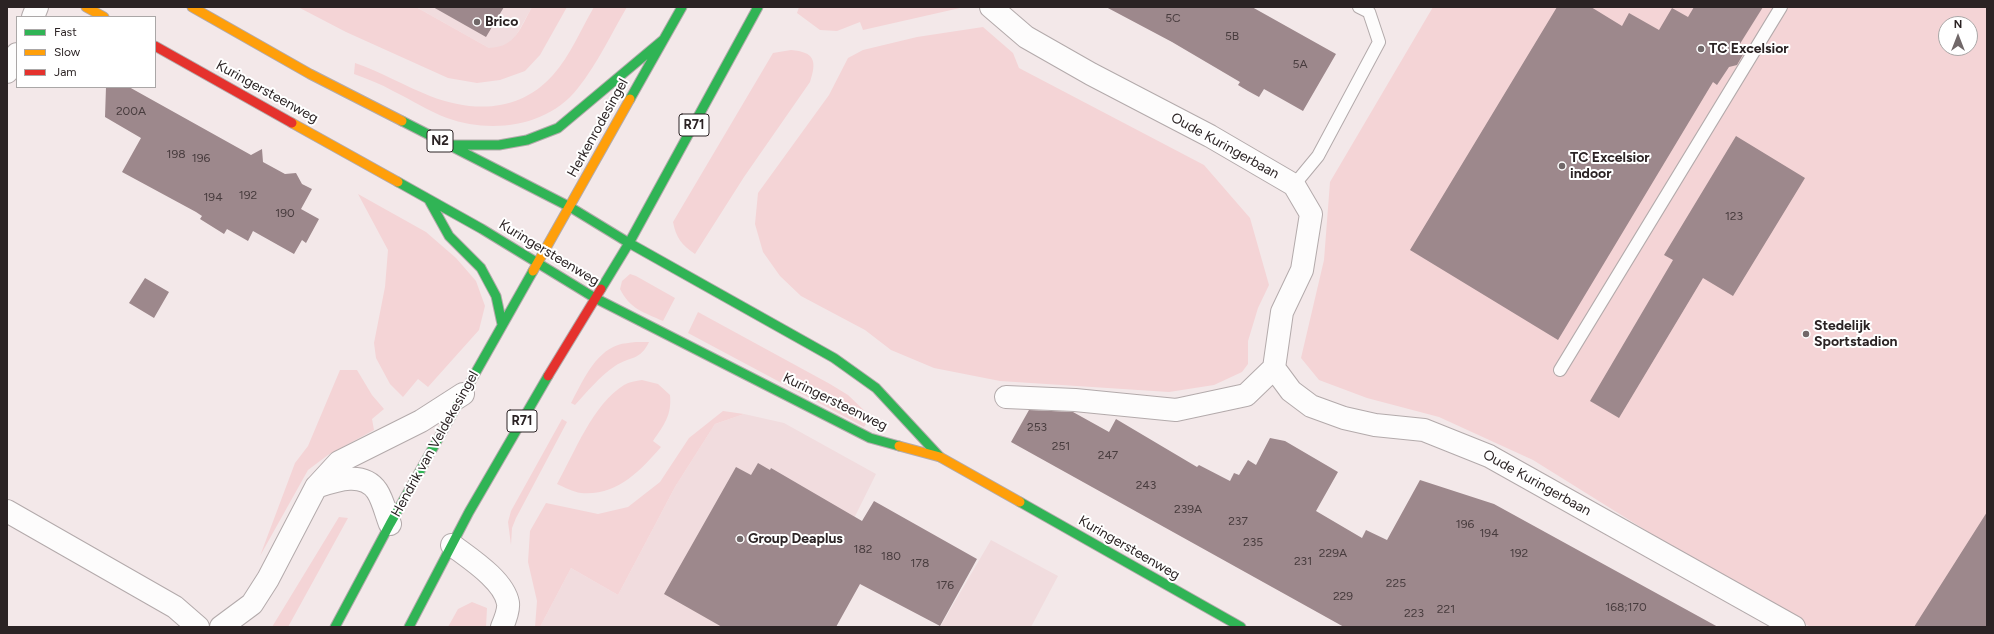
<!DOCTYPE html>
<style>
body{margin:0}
#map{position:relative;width:1994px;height:634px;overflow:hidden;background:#f3e8e9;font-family:Figtree,sans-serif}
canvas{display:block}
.frame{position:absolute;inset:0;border:8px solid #2b2324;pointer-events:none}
.legend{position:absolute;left:16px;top:16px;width:140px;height:72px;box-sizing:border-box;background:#fff;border:1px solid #aaa7a7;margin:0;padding:5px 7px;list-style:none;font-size:12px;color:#2b2324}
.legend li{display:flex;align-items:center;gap:8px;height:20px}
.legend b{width:20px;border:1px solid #aaa7a7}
.north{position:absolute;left:1938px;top:16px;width:40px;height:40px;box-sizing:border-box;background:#fff;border:1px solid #aaa7a7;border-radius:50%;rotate:0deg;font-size:11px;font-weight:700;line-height:16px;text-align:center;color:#2b2324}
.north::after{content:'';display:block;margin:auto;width:14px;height:18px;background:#716869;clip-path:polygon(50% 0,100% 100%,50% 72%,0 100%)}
</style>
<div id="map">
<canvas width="1994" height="634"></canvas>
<div class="frame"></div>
<ul class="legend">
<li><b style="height:5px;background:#30b455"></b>Fast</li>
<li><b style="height:5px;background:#ff9f0a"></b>Slow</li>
<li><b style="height:5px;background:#e5322d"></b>Jam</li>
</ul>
<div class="north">N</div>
</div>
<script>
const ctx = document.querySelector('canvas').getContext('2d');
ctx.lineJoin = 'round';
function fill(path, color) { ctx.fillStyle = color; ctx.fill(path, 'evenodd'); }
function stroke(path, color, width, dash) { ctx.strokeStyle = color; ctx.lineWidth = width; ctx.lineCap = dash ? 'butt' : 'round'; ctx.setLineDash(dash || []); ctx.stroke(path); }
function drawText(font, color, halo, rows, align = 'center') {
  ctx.font = font + ' Figtree,sans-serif'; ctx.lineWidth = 4; ctx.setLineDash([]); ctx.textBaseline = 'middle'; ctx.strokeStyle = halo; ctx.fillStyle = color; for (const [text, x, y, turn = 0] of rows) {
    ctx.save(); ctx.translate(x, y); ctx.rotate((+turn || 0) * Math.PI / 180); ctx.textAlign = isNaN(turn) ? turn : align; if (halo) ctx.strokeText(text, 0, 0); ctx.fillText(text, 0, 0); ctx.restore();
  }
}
fill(new Path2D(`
 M 416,7 L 532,7 L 513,41 L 501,48 L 489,48 Z
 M 744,414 L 784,423 L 876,474 L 800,627 L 540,627 L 571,568 L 618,595 L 675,487 L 715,424 Z
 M 991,540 L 1058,576 L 1031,627 L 940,627 Z`), '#f1dcde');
fill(new Path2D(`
 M 298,7 L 416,7 L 489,48 C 516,47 520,28 532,7 L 567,7 L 540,55 L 525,71 L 500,80 L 477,83 L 448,78 L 346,32 Z
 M 594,7 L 627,7 C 611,34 598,63 578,88 C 548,127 491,134 447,118 C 428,111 412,100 393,91 C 381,84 367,79 354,74 L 355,63 C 381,72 405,86 430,96 C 474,113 520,112 553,75 C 570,56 581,29 594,7 Z
 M 799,7 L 958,7 L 960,8 L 863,30 L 860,22 L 837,31 L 820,30 L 797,13 Z
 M 1433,7 L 1987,7 L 1987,576 L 1957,627 L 1811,627 L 1764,604 L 1533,460 L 1439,417 L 1367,398 L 1319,380 L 1301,358 L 1324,260 L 1330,182 ZM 1946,24 L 1970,24 L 1970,48 L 1946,48 Z
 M 983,27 L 1013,53 L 1019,68 L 1204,165 L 1250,218 L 1269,285 L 1258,308 L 1248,341 L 1248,364 L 1242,372 L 1214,385 L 1169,392 L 1000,381 L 934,368 L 891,350 L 865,330 L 801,296 L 780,276 L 763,252 L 755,224 L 758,193 L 829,95 L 848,58 L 863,50 L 917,37 Z
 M 791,50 C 815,52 817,61 810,82 L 744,177 L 695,254 C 682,245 676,238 673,222 L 773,53 Z
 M 358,194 L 426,232 L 456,258 L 476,281 L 485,306 L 479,330 L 428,387 L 418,379 L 403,397 L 390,384 L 376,358 L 374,343 L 385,287 L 388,250 Z
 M 630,274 L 636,276 L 675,298 L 663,321 C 643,312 630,309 620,289 L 622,281 Z
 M 698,312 L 830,384 L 848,395 L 871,417 L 864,427 L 688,333 Z
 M 636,342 L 649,342 C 640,361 630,356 615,366 C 600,376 587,392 575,405 L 571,403 C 582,383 594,353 618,345 C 623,343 630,343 636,342 Z
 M 340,370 L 357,370 L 372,395 L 384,409 L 372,419 L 374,430 L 328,455 L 308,470 L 260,556 L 295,463 L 308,446 Z
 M 642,380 L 658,384 L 670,395 C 672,415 664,425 653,441 L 661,447 C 639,472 617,496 581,493 C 573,492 564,487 557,484 C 575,452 593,404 624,385 C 629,382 636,381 642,380 Z
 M 723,411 L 744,414 L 715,424 L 675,487 L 618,595 L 571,568 L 540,627 L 535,627 L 537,601 L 528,562 L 530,531 L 546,503 L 598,514 L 628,507 L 660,482 L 689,438 Z
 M 562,419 L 567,422 L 516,518 L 512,528 L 511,545 L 508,522 L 511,511 Z
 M 339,517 L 348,518 L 288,627 L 272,627 Z
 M 472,602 L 487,608 L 486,627 L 448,627 L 458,609 Z`), '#f4d4d6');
fill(new Path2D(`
 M 433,7 L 504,7 L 486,37 Z
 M 1106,7 L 1252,7 L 1336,54 L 1303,111 L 1264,89 L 1259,97 L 1248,91 L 1238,85 L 1240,82 L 1172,42 Z
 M 1557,7 L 1591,7 L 1622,26 L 1629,13 L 1659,30 L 1672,8 L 1688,17 L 1694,7 L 1763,7 L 1738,47 L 1745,51 L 1737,65 L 1729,67 L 1717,85 L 1713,82 L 1558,340 L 1410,250 Z
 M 106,87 L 129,87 L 251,155 L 262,149 L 263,162 L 285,174 L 296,173 L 302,184 L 312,189 L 301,209 L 319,219 L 306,243 L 302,240 L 294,254 L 253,231 L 248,241 L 227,229 L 224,234 L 200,219 L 202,216 L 196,212 L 122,172 L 141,138 L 105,117 Z
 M 1736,136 L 1805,178 L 1733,296 L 1703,278 L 1619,418 L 1590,401 L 1673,260 L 1664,255 Z
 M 145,278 L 169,292 L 154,318 L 129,303 Z
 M 1029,410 L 1073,412 L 1109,432 L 1116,419 L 1197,467 L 1199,465 L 1230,481 L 1234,473 L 1239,475 L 1248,460 L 1256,465 L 1270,438 L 1285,441 L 1338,472 L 1316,511 L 1362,538 L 1366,530 L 1387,540 L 1420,480 L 1494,504 L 1718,627 L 1344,627 L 1011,442 Z
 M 758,463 L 770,470 L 771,468 L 862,521 L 874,501 L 977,559 L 940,626 L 860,584 L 836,627 L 722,627 L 664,594 L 736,467 L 751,475 Z
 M 1987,512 L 1987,627 L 1914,627 Z`), '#9d888c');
const lane = new Path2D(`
 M 1294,185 L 1318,156 L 1379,42 L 1369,12 L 1359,7
 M 1560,370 L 1781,7`);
const street = new Path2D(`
 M 991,7 L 1026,37 L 1091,74 L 1210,136 L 1294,185 L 1311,214 L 1302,270 L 1282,312 L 1274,368 L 1246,395 L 1176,410 L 1075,400 L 1006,397
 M 33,17 L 37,7
 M 7,72 L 17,54
 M 1274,368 L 1291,391 L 1311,406 L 1344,418 L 1375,425 L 1424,430 L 1489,456 L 1794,627
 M 316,487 C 334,481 363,470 377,491 C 383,500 386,514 390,524
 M 7,511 L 175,607 L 198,627
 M 452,545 C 469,558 504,580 508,603 C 509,610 505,620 502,627
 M 221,627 L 252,604 L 268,579 L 316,487 L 339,462 L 421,421 L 463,394`);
const fast = new Path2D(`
 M 630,99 L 682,7
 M 402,121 L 570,207 L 629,243
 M 452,145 L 499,145 L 527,140 L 558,128 L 663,40
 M 398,182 L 482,229 L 595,298
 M 429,200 L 449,236 L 481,268 L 496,296 L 502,324
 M 629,243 L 834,358 L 876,388 L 940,457
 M 601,289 L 629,243 L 758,7
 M 595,298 L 870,438 L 899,446
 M 1020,502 L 1241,627
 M 335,627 L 390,524 L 533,271
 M 409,627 L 469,512 L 548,376`);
const slow = new Path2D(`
 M 86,7 L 104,17
 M 192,7 L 310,74 L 402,121
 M 292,123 L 398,182
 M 533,271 L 630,99
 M 899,446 L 940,457 L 1020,502`);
const jam = new Path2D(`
 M 155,46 L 292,123
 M 548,376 L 601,289`);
stroke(lane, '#b3aaab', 14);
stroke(street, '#b3aaab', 24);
stroke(fast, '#b3aaab', 11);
stroke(slow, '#b3aaab', 11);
stroke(jam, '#b3aaab', 11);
stroke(lane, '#fdfcfc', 12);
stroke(street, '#fdfcfc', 22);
stroke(fast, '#30b455', 9);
stroke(slow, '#ff9f0a', 9);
stroke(jam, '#e5322d', 9);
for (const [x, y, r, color] of [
 [477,22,4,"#716869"],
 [1701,49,4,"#716869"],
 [1562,166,4,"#716869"],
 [1806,334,4,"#716869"],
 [740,539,4,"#716869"]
]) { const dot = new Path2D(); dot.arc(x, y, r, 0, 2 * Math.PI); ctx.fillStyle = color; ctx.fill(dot); stroke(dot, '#fff', 1.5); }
drawText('12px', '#483c3e', null, [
 ["5C",1173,18],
 ["5B",1232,36],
 ["5A",1300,64],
 ["200A",131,111],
 ["198",176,154],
 ["196",201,158],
 ["192",248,195],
 ["194",213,197],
 ["190",285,213],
 ["123",1734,216],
 ["253",1037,427],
 ["251",1061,446],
 ["247",1108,455],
 ["243",1146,485],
 ["239A",1188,509],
 ["237",1238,521],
 ["196",1465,524],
 ["194",1489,533],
 ["235",1253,542],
 ["182",863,549],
 ["229A",1333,553],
 ["192",1519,553],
 ["180",891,556],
 ["231",1303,561],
 ["178",920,563],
 ["225",1396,583],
 ["176",945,585],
 ["229",1343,596],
 ["168;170",1626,607],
 ["221",1446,609],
 ["223",1414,613]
]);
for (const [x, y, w] of [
 [694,125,30],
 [440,141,26],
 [522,421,30]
]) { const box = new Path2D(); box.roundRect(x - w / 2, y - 11, w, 22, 3); ctx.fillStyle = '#fff'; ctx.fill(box); stroke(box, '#2b2324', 1); }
drawText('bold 13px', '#2b2324', null, [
 ["R71",694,125],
 ["N2",440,141],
 ["R71",522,421]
]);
drawText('bold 14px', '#2b2324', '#fff', [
 ["Brico",485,22],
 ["TC Excelsior",1709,49],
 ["TC Excelsior",1570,158],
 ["indoor",1570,174],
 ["Stedelijk",1814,326],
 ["Sportstadion",1814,342],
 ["Group Deaplus",748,539]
], 'left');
drawText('14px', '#2b2324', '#fff', [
 ["Kuringersteenweg",267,92,29],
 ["Herkenrodesingel",598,128,-61],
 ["Oude Kuringerbaan",1225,146,29],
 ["Kuringersteenweg",549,253,31],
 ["Kuringersteenweg",835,402,26],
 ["Hendrik van Veldekesingel",435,444,-61],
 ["Oude Kuringerbaan",1537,483,29],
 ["Kuringersteenweg",1129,548,30]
]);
</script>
